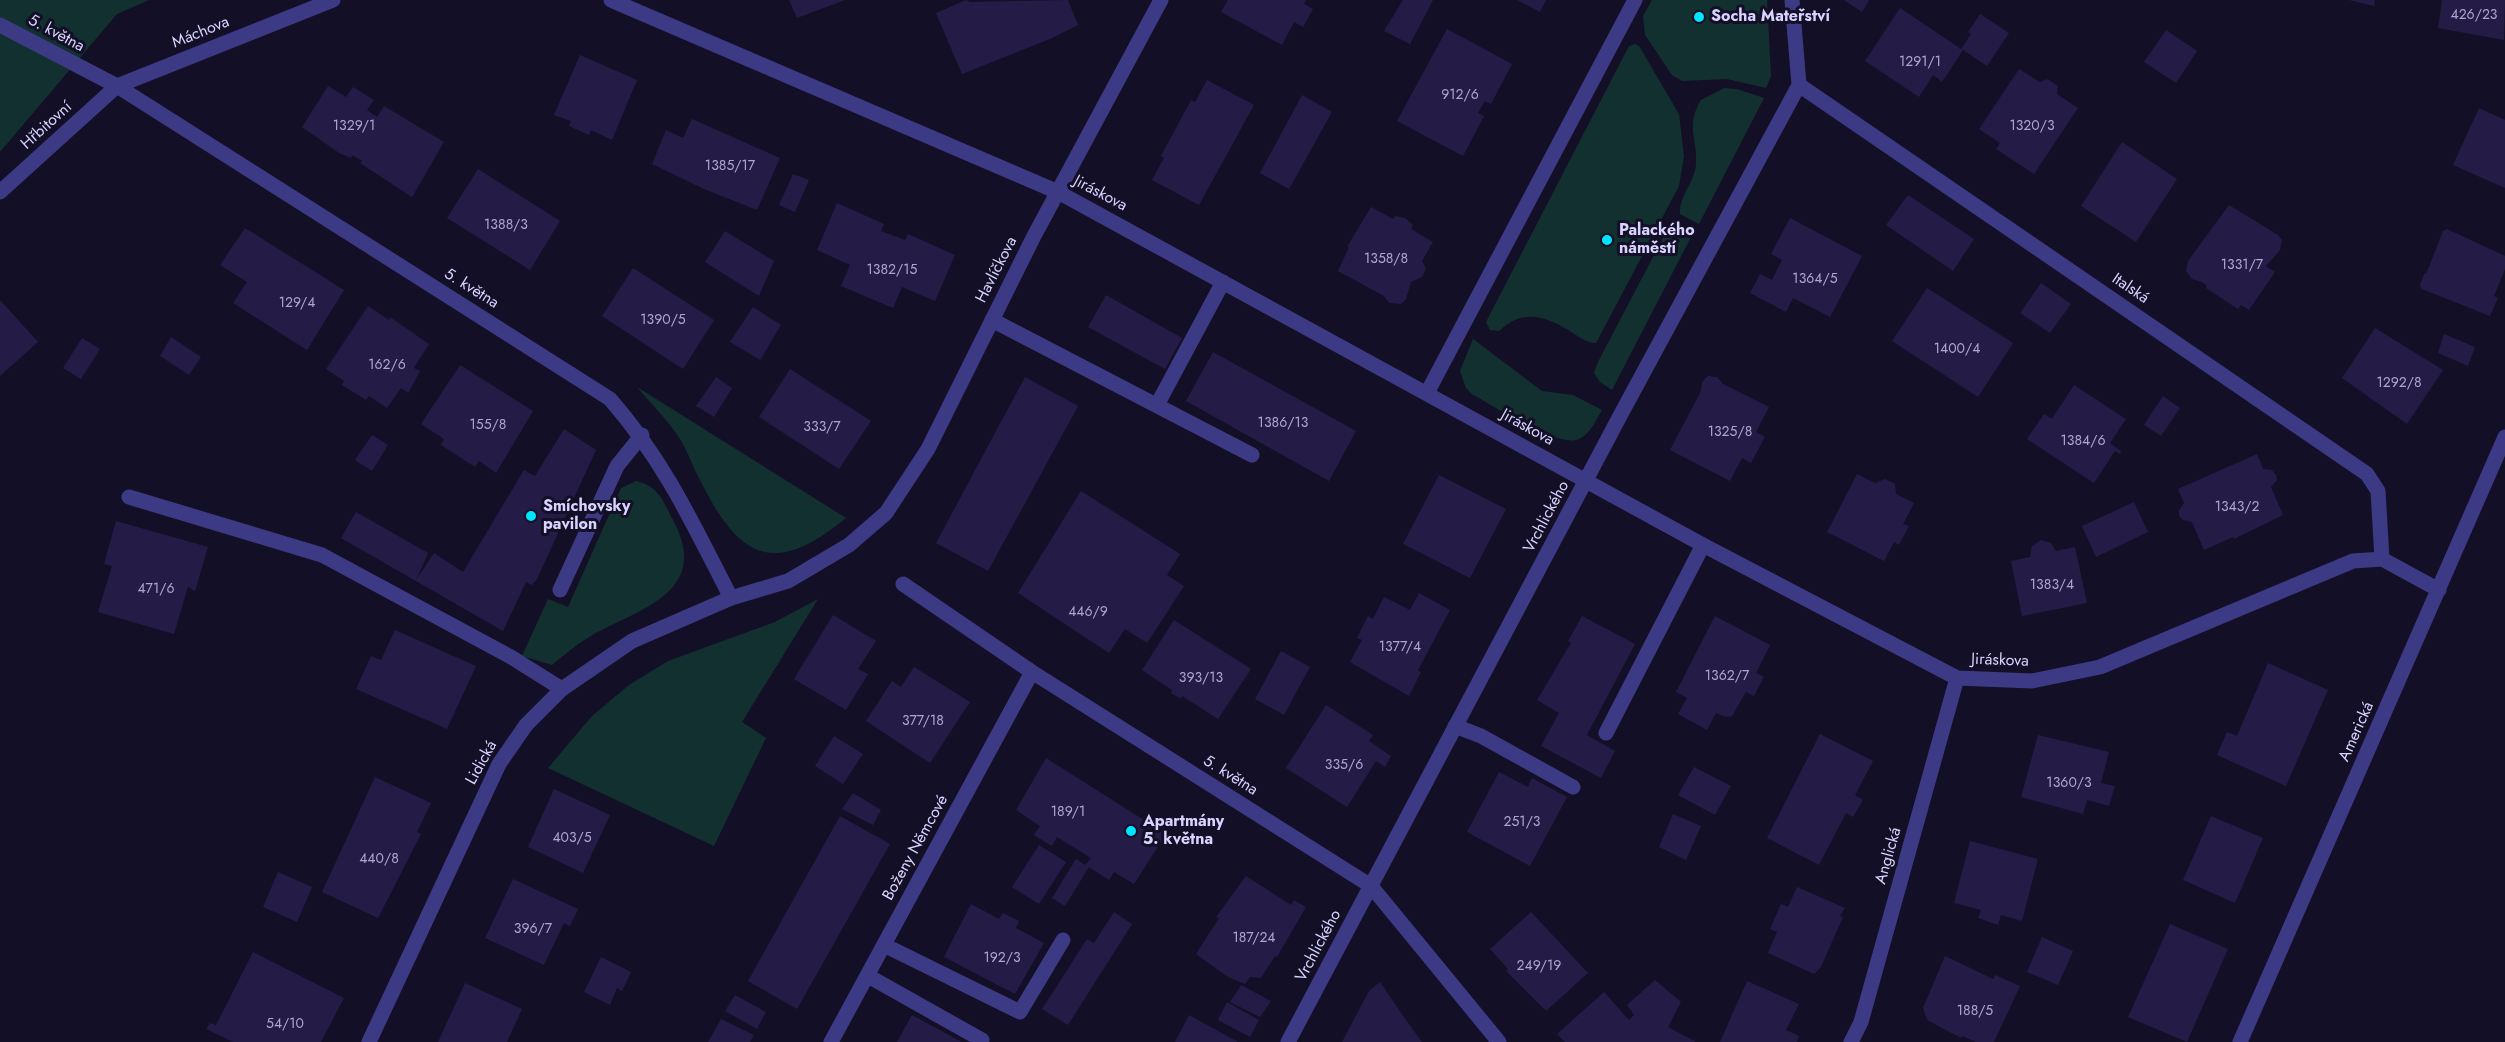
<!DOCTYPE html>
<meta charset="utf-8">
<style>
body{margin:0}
canvas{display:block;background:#130f26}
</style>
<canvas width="2505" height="1042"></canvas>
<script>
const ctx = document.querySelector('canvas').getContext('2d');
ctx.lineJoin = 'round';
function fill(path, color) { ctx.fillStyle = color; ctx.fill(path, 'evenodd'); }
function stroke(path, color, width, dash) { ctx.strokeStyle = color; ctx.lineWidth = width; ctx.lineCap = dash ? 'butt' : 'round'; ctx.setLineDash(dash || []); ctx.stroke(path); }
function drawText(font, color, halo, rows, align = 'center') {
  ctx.font = font + ' Jost,sans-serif'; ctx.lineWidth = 6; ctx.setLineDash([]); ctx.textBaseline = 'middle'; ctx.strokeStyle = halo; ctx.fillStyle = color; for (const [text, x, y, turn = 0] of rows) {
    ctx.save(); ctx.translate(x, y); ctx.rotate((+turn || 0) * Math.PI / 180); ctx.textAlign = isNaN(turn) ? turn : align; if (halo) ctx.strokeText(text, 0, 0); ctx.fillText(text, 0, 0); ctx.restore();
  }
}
fill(new Path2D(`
 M 0,0 L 149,0 L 117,14 L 0,152 Z
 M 1652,0 L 1767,0 L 1771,76 L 1766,88 L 1727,79 L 1682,81 L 1672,75 L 1645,35 L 1643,16 Z
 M 1635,44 L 1639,46 L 1679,114 L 1684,156 L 1679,186 L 1596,343 C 1586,343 1578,336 1570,331 C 1544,315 1522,309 1499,331 L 1490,330 L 1486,322 L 1629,46 Z
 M 1724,88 L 1737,89 L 1764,98 L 1699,224 L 1680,214 C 1679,196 1694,183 1696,165 C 1698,139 1685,126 1701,100 Z
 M 1678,229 L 1692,235 L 1612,390 L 1600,382 L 1594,373 L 1598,362 L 1664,236 L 1670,231 Z
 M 1473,339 L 1542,391 L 1573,395 L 1602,410 C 1596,420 1590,434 1579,439 C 1559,449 1492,405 1472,394 L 1466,388 L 1460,371 Z
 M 637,387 L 846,518 C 772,579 738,557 699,478 C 692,465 687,449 678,436 C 667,419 650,403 637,387 Z
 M 636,481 C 660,487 663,501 674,522 C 712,595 634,610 589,637 C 576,645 564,655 552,665 L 522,656 L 548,599 L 568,607 L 621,488 Z
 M 818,599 L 742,722 L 766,738 L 714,846 L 548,768 L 592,716 L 629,685 L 668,661 L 775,622 Z`), '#12302f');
fill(new Path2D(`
 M 789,0 L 845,0 L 797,18 Z
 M 966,0 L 970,2 L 1068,0 L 1078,25 L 1050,39 L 962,74 L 936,13 Z
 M 1228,0 L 1306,0 L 1304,4 L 1313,9 L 1303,27 L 1294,22 L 1282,45 L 1221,12 Z
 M 1403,0 L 1433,0 L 1410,44 L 1384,31 Z
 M 1517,0 L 1546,0 L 1540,12 Z
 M 1844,0 L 1869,0 L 1862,12 Z
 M 2349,0 L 2375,0 L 2374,6 Z
 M 2442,0 L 2505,0 L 2504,40 L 2438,28 Z
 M 1900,8 L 1961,49 L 1971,34 L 1968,32 L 1980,14 L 2009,33 L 1987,66 L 1963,50 L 1942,82 L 1933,75 L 1919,97 L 1865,61 Z
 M 1447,29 L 1512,64 L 1491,104 L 1485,101 L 1478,113 L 1484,116 L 1463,156 L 1397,121 Z
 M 2166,30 L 2197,51 L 2176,83 L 2144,62 Z
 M 580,55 L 637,80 L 612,140 L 591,130 L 589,135 L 569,126 L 571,121 L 554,115 Z
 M 2019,69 L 2040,82 L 2047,79 L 2058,86 L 2057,94 L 2078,108 L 2034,174 L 1996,149 L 2000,143 L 1979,129 Z
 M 1207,80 L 1254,105 L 1199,205 L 1152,180 L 1164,158 L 1161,156 L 1191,100 L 1195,102 Z
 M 328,86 L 346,97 L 353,87 L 374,100 L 367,110 L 377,117 L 384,106 L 444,142 L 412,197 L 360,163 L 362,161 L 352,155 L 351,158 L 339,153 L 302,127 Z
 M 1302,95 L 1332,112 L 1289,189 L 1260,173 Z
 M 2479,108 L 2505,120 L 2505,188 L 2453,165 Z
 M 692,119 L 780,158 L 757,210 L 704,189 L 652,164 L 666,130 L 683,138 Z
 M 2122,142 L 2177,179 L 2136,242 L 2081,206 Z
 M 478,169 L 560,221 L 530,270 L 447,218 Z
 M 793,174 L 809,180 L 795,212 L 779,205 Z
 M 1908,195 L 1974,239 L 1953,271 L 1886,225 Z
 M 837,203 L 884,224 L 881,231 L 905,240 L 908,234 L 955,255 L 935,301 L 902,287 L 893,308 L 841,286 L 850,265 L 817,250 Z
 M 2229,205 L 2278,235 L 2282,240 L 2280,250 L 2266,266 L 2275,272 L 2249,310 L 2241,305 L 2238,309 L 2206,288 L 2207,286 L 2202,282 L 2192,279 L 2186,271 L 2188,261 Z
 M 1371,207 L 1393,219 L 1395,216 L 1405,218 L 1413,225 L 1411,229 L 1433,242 L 1422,261 L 1426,268 L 1422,277 L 1411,282 L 1406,299 L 1401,304 L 1389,303 L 1384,296 L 1338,271 L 1349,247 L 1347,247 Z
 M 1790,218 L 1862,256 L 1830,317 L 1793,298 L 1786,312 L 1750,293 L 1760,274 L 1772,280 L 1782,260 L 1771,254 Z
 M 245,228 L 344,290 L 307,350 L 233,303 L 247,282 L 220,265 Z
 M 2447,229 L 2505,256 L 2505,269 L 2494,296 L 2498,298 L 2490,316 L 2422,289 L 2420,285 L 2424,274 L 2427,272 L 2443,231 Z
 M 725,231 L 774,261 L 759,296 L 705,262 Z
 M 633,268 L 714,320 L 683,369 L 602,316 Z
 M 2041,283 L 2071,304 L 2050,333 L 2020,313 Z
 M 1927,288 L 2013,343 L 1978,397 L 1892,341 Z
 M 1106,295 L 1182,338 L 1165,369 L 1088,327 Z
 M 0,300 L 38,342 L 0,376 Z
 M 368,306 L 389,320 L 390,317 L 429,344 L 414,368 L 420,371 L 408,393 L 401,388 L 387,408 L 369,396 L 366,400 L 342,385 L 344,381 L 326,369 Z
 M 753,307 L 781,325 L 760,360 L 730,342 Z
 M 2375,328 L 2443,370 L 2407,424 L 2342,378 Z
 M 2444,334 L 2475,347 L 2468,366 L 2438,353 Z
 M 171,337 L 201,357 L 189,375 L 160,356 Z
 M 82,338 L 100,349 L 81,379 L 63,368 Z
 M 1213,352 L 1356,431 L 1329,481 L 1186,401 Z
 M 460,365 L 533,411 L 496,473 L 479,461 L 475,467 L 441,445 L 444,439 L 421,424 Z
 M 790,369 L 871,421 L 839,469 L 759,417 Z
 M 1708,376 L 1717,377 L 1723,384 L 1769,407 L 1756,432 L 1765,437 L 1751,463 L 1742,458 L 1730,481 L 1670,450 L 1701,391 L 1702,382 Z
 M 716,377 L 732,388 L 714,417 L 696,406 Z
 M 1025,377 L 1078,406 L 988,571 L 936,543 Z
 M 2074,385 L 2126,419 L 2110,443 L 2121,451 L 2120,454 L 2115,451 L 2094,483 L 2027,439 L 2044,414 L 2052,419 Z
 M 2163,396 L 2180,408 L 2161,436 L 2144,425 Z
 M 564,429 L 596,450 L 537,579 L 532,585 L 526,582 L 503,631 L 341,538 L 356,512 L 428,553 L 416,580 L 434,553 L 463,572 L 524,470 L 535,476 Z
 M 372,435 L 388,445 L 372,471 L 355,460 Z
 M 2257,454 L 2263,469 L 2272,470 L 2276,475 L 2277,480 L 2271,487 L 2283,515 L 2234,539 L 2233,537 L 2204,550 L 2192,522 L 2183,520 L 2179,516 L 2179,510 L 2184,503 L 2178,489 Z
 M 1857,474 L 1875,483 L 1885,479 L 1895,484 L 1896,494 L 1914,503 L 1903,524 L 1909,526 L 1899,545 L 1894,542 L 1884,561 L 1827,532 Z
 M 1439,475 L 1506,509 L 1470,578 L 1403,544 Z
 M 1081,491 L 1180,554 L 1167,575 L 1184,586 L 1147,643 L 1125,629 L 1109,653 L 1018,593 Z
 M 2134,502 L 2148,532 L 2096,557 L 2082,526 Z
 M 116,521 L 208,547 L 195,591 L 188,587 L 174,634 L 98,612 L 112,566 L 104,564 Z
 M 2041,540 L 2051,543 L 2056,551 L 2075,547 L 2087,603 L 2022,616 L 2011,561 L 2030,557 L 2032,546 Z
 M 1419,593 L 1450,610 L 1418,670 L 1421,672 L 1409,696 L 1350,662 L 1362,640 L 1357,638 L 1368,616 L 1373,619 L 1384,597 L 1410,610 Z
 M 833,615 L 876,641 L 858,669 L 868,674 L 846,710 L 794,679 Z
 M 1582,616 L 1635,644 L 1587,735 L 1615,751 L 1601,778 L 1541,746 L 1559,713 L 1537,700 L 1571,643 L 1568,641 Z
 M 1715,616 L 1770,645 L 1756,673 L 1764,677 L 1754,696 L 1746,692 L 1732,716 L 1726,717 L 1716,713 L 1707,730 L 1678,714 L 1687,698 L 1676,692 Z
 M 1174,620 L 1251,669 L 1218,719 L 1182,696 L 1181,699 L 1171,693 L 1172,690 L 1142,670 Z
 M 395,630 L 476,666 L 447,729 L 356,689 L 371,656 L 381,660 Z
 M 1281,651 L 1310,667 L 1284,715 L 1255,699 Z
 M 2268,663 L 2328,690 L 2286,786 L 2217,755 L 2227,732 L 2237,736 Z
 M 914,667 L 970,702 L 930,763 L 866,721 L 892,681 L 901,687 Z
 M 1326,705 L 1373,735 L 1369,741 L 1391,756 L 1385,767 L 1376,761 L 1347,807 L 1286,768 Z
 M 1820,734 L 1873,761 L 1855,795 L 1863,800 L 1853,817 L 1846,813 L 1819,865 L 1767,838 Z
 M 2038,735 L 2109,752 L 2101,783 L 2115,786 L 2109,806 L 2087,800 L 2083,814 L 2021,797 Z
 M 834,736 L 863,754 L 843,784 L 815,766 Z
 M 1046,758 L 1166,834 L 1134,884 L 1114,872 L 1109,880 L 1089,867 L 1065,906 L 1052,898 L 1076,859 L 1085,865 L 1091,858 L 1057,837 L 1052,846 L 1034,835 L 1040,826 L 1016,810 Z
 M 1694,767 L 1731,786 L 1715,815 L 1678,795 Z
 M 1499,772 L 1528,787 L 1532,778 L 1567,797 L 1530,866 L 1467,832 Z
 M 375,777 L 431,803 L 417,832 L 421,834 L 378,918 L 322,892 Z
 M 554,789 L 610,815 L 583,873 L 528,847 Z
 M 853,793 L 881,810 L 873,825 L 842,809 Z
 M 1673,814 L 1701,826 L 1686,860 L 1659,847 Z
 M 840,816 L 890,844 L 797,1009 L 748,981 Z
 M 2211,816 L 2263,838 L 2235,903 L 2183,880 Z
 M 1970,841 L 2038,859 L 2022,921 L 2001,915 L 1998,925 L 1978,918 L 1981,910 L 1954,903 Z
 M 1039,845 L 1066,862 L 1039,904 L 1012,887 Z
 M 278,872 L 312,887 L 297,922 L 263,907 Z
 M 1246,876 L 1291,905 L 1294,900 L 1306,907 L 1277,957 L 1275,956 L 1261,978 L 1250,977 L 1245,984 L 1228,977 L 1196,954 L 1219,918 L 1216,917 Z
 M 513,879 L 578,909 L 570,926 L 564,923 L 544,965 L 485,938 Z
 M 1797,887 L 1845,908 L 1840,916 L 1843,917 L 1821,967 L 1814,974 L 1768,953 L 1777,932 L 1770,929 L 1781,904 L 1788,907 Z
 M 971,904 L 999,919 L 1003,913 L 1019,921 L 1016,928 L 1044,943 L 1015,994 L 944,957 Z
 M 1114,912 L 1132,924 L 1068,1025 L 1042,1009 L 1087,939 L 1094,943 Z
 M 1531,912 L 1588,973 L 1546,1011 L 1506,971 L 1508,969 L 1490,949 Z
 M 2170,924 L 2228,949 L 2187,1042 L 2128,1017 Z
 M 2042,937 L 2073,951 L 2058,985 L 2027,972 Z
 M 253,952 L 344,998 L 321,1042 L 233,1042 L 206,1029 L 210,1023 L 216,1025 Z
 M 1945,956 L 1993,979 L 1995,975 L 2020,986 L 1994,1042 L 1976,1042 L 1962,1036 L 1961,1038 L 1927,1020 L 1923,1008 Z
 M 601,957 L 631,972 L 622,991 L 617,988 L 610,1005 L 584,992 Z
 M 1655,980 L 1681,1002 L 1668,1027 L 1696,1042 L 1565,1042 L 1557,1034 L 1604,992 L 1629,1020 L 1634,1015 L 1627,1005 Z
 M 1747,981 L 1799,1004 L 1786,1030 L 1799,1036 L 1797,1042 L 1720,1042 Z
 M 1380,982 L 1406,1020 L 1422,1042 L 1342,1042 L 1369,991 Z
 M 465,983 L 522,1009 L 507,1042 L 438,1042 Z
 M 1241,985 L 1271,1001 L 1260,1017 L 1230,1002 Z
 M 735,995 L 766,1012 L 757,1029 L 725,1011 Z
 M 1227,1002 L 1259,1020 L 1250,1037 L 1218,1020 Z
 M 912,1015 L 962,1042 L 897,1042 Z
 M 1189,1015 L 1238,1042 L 1175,1042 Z
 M 721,1019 L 754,1035 L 750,1042 L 708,1042 Z`), '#241b47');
stroke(new Path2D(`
 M 992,320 L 1252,455
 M 1157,405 L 1223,282
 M 129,497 L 322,555 L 511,657 L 562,689
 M 560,590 L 617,466 L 642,435
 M 1455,726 L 1481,736 L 1573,787
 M 1606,733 L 1703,545
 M 884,945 L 1020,1012 L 1063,940
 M 868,976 L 982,1040 L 981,1042`), '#3d3a85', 15);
stroke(new Path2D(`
 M 611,0 L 1058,192 L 1703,545 L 1957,678 L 2032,681 L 2100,667 L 2353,561 L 2382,559 L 2439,590
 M 0,25 L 117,86 L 610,399 C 665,462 693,524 731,598
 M 1799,85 L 2367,474 L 2378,491 L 2382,559
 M 0,192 L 117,86 L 333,0
 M 1427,393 L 1635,0
 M 903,584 L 1032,672 L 1371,886 L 1499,1042
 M 369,1042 L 499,764 L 526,725 L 562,689 L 632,641 L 731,598 L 788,581 L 849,545 L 886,513 L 928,449 L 1034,236 L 1161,0
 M 831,1042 L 1032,672
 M 1288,1042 L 1621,414 L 1799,85 L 1792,0
 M 1851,1042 L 1861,1022 L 1957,678
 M 2240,1042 L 2505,437`), '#3d3a85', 15);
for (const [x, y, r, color] of [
 [1699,17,6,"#00e5ff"],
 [1607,240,6,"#00e5ff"],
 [531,516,6,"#00e5ff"],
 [1131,831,6,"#00e5ff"]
]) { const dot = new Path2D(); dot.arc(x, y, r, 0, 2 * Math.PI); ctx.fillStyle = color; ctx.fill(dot); stroke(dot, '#130f26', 2); }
drawText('14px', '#aca6d1', null, [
 ["426/23",2474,16],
 ["1291/1",1920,63],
 ["912/6",1460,96],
 ["1329/1",354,127],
 ["1320/3",2032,127],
 ["1385/17",730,167],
 ["1388/3",506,226],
 ["1358/8",1386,260],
 ["1331/7",2242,266],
 ["1382/15",892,271],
 ["1364/5",1815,280],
 ["129/4",297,304],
 ["1390/5",663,321],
 ["1400/4",1957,350],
 ["162/6",387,366],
 ["1292/8",2399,384],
 ["1386/13",1283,424],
 ["155/8",488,426],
 ["333/7",822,428],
 ["1325/8",1730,433],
 ["1384/6",2083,442],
 ["1343/2",2237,508],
 ["1383/4",2052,586],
 ["471/6",156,590],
 ["446/9",1088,613],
 ["1377/4",1400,648],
 ["1362/7",1727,677],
 ["393/13",1201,679],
 ["377/18",923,722],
 ["335/6",1344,766],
 ["1360/3",2069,784],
 ["189/1",1068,813],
 ["251/3",1522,823],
 ["403/5",572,839],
 ["440/8",379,860],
 ["396/7",533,930],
 ["187/24",1254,939],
 ["192/3",1002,959],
 ["249/19",1539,967],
 ["188/5",1975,1012],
 ["54/10",285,1025]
]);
drawText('bold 16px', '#d9d4ff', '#130f26', [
 ["Socha Mateřství",1711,17],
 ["Palackého",1619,231],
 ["náměstí",1619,249],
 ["Smíchovsky",543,507],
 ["pavilon",543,525],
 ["Apartmány",1143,822],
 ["5. května",1143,840]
], 'left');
drawText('16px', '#d9d4ff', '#130f26', [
 ["Máchova",201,33,-22],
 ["5. května",56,34,28],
 ["Hřbitovní",47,126,-42],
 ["Jiráskova",1100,194,28],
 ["Havlíčkova",997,270,-63],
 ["5. května",471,289,32],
 ["Italská",2130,289,34],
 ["Jiráskova",1527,428,29],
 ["Vrchlického",1547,517,-62],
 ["Jiráskova",2000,661,2],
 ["Americká",2357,732,-66],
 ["Lidická",482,763,-61],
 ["5. května",1230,776,32],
 ["Boženy Němcové",916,848,-61],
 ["Anglická",1889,856,-74],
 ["Vrchlického",1319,946,-62]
]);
</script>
